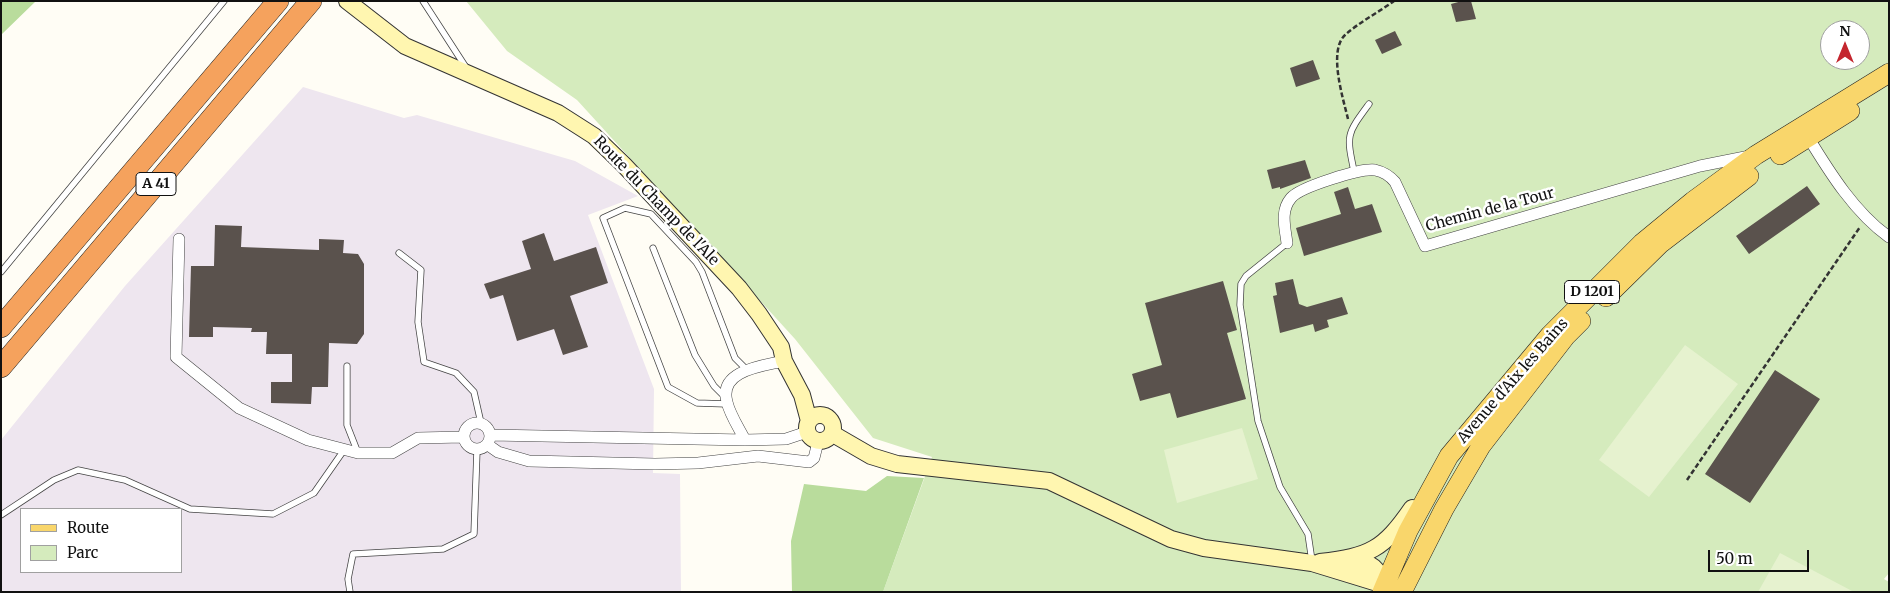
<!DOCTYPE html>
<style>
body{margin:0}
#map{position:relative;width:1890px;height:593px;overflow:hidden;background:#fffdf5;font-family:Merriweather,serif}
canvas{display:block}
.frame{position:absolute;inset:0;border:2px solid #111;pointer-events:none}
.legend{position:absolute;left:20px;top:508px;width:162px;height:65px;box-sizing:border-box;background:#fff;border:1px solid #a0a0a0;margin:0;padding:6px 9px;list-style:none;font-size:15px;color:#111}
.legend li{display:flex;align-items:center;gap:10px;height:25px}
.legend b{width:25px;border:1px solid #a0a0a0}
.north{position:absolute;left:1820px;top:20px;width:50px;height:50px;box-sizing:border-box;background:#fff;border:1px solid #a0a0a0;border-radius:50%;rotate:0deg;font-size:14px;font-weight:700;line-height:20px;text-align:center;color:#111}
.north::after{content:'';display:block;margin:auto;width:18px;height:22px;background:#c4262e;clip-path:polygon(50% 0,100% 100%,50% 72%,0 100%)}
.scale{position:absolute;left:1708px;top:550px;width:101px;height:22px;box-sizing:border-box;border:2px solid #111;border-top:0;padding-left:6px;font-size:15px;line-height:18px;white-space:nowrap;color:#111;-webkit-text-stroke:4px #fff;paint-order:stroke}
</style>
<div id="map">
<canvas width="1890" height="593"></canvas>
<div class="frame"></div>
<ul class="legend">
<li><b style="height:6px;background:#f9d66b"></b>Route</li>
<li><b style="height:14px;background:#d5ebbd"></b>Parc</li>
</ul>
<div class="north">N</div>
<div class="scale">50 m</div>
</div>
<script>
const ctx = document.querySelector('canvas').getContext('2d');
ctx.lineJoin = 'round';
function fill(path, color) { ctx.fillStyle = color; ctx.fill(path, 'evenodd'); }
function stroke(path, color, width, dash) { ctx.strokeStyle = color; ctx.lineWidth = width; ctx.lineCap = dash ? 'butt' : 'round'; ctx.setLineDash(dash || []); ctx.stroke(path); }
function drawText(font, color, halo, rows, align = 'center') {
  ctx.font = font + ' Merriweather,serif'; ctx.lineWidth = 5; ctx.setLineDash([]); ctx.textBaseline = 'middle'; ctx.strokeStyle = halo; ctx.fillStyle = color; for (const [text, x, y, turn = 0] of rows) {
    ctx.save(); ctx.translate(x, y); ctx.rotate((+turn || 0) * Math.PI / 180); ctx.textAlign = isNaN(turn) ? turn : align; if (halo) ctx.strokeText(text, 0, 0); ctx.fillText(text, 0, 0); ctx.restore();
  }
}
fill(new Path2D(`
 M 303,87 L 404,118 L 417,115 L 575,161 L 638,196 L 588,215 L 654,389 L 653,473 L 680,474 L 681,592 L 1,592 L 1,440 L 125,286 ZM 21,509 L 181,509 L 181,572 L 21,572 Z`), '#eee6ef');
fill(new Path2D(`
 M 466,1 L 1889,1 L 1889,573 L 1884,579 L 1889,582 L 1889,592 L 883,592 L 932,457 L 873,438 L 795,339 L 577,100 L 507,51 ZM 1830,30 L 1860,30 L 1860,60 L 1830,60 Z`), '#d5ebbd');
fill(new Path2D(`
 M 1,1 L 36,1 L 1,35 Z
 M 887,476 L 924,478 L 883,592 L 792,592 L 791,541 L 804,484 L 866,491 Z`), '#b9dc9c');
fill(new Path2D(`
 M 1685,345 L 1738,384 L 1649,497 L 1599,460 Z
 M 1242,428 L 1258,479 L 1177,503 L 1164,450 Z
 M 1780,553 L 1854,592 L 1758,592 Z`), '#e6f2cf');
fill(new Path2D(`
 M 1462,1 L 1471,1 L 1476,19 L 1456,22 L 1451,4 Z
 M 1395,31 L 1402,45 L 1382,54 L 1375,40 Z
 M 1313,60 L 1320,79 L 1296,87 L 1290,68 Z
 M 1305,160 L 1311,178 L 1280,189 L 1280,187 L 1272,189 L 1267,170 Z
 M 1807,186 L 1820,204 L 1749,254 L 1736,236 Z
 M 1348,187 L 1355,209 L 1372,204 L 1382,232 L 1304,256 L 1296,228 L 1341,214 L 1334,192 Z
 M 215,225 L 242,226 L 241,247 L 319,250 L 319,239 L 344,240 L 343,253 L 358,254 L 364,264 L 364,334 L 357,344 L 329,343 L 328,387 L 312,387 L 311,404 L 271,403 L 271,382 L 292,382 L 292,354 L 266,354 L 267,332 L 251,332 L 252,328 L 213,327 L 213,337 L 189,337 L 191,266 L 214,266 Z
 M 544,233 L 554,261 L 596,247 L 608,283 L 570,296 L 588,347 L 563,355 L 554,329 L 517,341 L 503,295 L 490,299 L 484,284 L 531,269 L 522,241 Z
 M 1293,279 L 1299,304 L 1307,307 L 1342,297 L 1348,314 L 1327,320 L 1329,327 L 1315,332 L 1313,324 L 1280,333 L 1273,296 L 1277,295 L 1275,283 Z
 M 1223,281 L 1237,330 L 1227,333 L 1246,399 L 1177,418 L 1170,393 L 1140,401 L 1132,374 L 1162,365 L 1145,303 Z
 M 1775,370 L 1820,399 L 1750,503 L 1705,474 Z`), '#5a524d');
const lane = new Path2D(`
 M 423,1 L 467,69
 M 1354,171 C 1346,134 1347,134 1369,104
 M 1287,243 L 1246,276 L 1241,284 L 1240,305 L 1258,421 L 1280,487 L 1308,534 L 1312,561
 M 653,248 L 695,355 L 714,386 L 726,398
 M 399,253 L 421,270 L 418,322 L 424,362 L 456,373 L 474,392 L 481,423
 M 1,272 L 224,1
 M 347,366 L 347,425 L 358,453
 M 727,404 L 697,403 L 668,387 L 603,218 L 625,208 L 651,214 L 696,262 L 702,272 L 735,358 L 746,369
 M 1,515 L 54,480 L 78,470 L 125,480 L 190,509 L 273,514 L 314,493 L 344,450
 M 350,592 L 348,579 L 353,554 L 443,549 L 474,534 L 477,450`);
const street = new Path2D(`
 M 1808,137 C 1830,173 1855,213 1889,237
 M 179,239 L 176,357 L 239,408 L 308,440 L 358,453 L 392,453 L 418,438 L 463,437
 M 1287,243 C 1285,227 1280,211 1291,198 C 1300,187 1361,168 1375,170 C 1384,172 1389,175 1395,182 L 1425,246 L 1700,166 L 1750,156
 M464 436a13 13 0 1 1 26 0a13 13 0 1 1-26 0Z
 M 491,435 L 745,440 L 786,439 L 807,432
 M 745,440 C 739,428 730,415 727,402 C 718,370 763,366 784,361
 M 488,445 L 498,452 L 529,461 L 655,464 L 698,463 L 758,456 L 809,462 L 814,458 L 818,442`);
const secondary = new Path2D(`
 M 347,1 L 405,46 L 558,113 L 594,136 L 624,165 L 739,288 L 759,314 L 781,347 L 784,361 L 802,395 L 809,421
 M807 428a13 13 0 1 1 26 0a13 13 0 1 1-26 0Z
 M 833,434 L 871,456 L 897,464 L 1049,481 L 1171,539 L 1204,548 L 1312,563 L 1384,585
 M 1350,558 C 1373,564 1378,566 1386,590
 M 1320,562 C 1370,556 1383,550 1412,508`);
const primary = new Path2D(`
 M 1780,155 L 1850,111
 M 1606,297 L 1660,244 L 1749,176
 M 1382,592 L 1408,531 L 1449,456 L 1550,335 L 1642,243 L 1693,201 L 1756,155 L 1889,73
 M 1402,592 L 1444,509 L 1481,446 L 1566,336 L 1581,321`);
const highway = new Path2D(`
 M 1,327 L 278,1
 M 1,367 L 311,1`);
stroke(lane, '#444', 7);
stroke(street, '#444', 12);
stroke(secondary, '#333', 18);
stroke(primary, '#222', 20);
stroke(highway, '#222', 22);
stroke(new Path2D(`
 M 1348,119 C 1343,98 1328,51 1345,35 C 1358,23 1379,12 1394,1
 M 1687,480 L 1860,227`), '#333', 2.5, [5, 2.5]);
stroke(lane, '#fff', 5.5);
stroke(street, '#fff', 11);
stroke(secondary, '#fff6b0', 16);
stroke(primary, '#f9d66b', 19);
stroke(highway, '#f5a25d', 21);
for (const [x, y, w] of [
 [156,184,40],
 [1592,292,55]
]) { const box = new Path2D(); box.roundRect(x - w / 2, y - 11.5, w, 23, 4); ctx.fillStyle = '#fff'; ctx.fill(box); stroke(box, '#111', 1); }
drawText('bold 14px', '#111', null, [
 ["A 41",156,184],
 ["D 1201",1592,292]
]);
drawText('15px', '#111', '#fff', [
 ["Route du Champ de l'Ale",656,201,46],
 ["Chemin de la Tour",1490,210,-15],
 ["Avenue d'Aix les Bains",1513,381,-49]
]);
</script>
